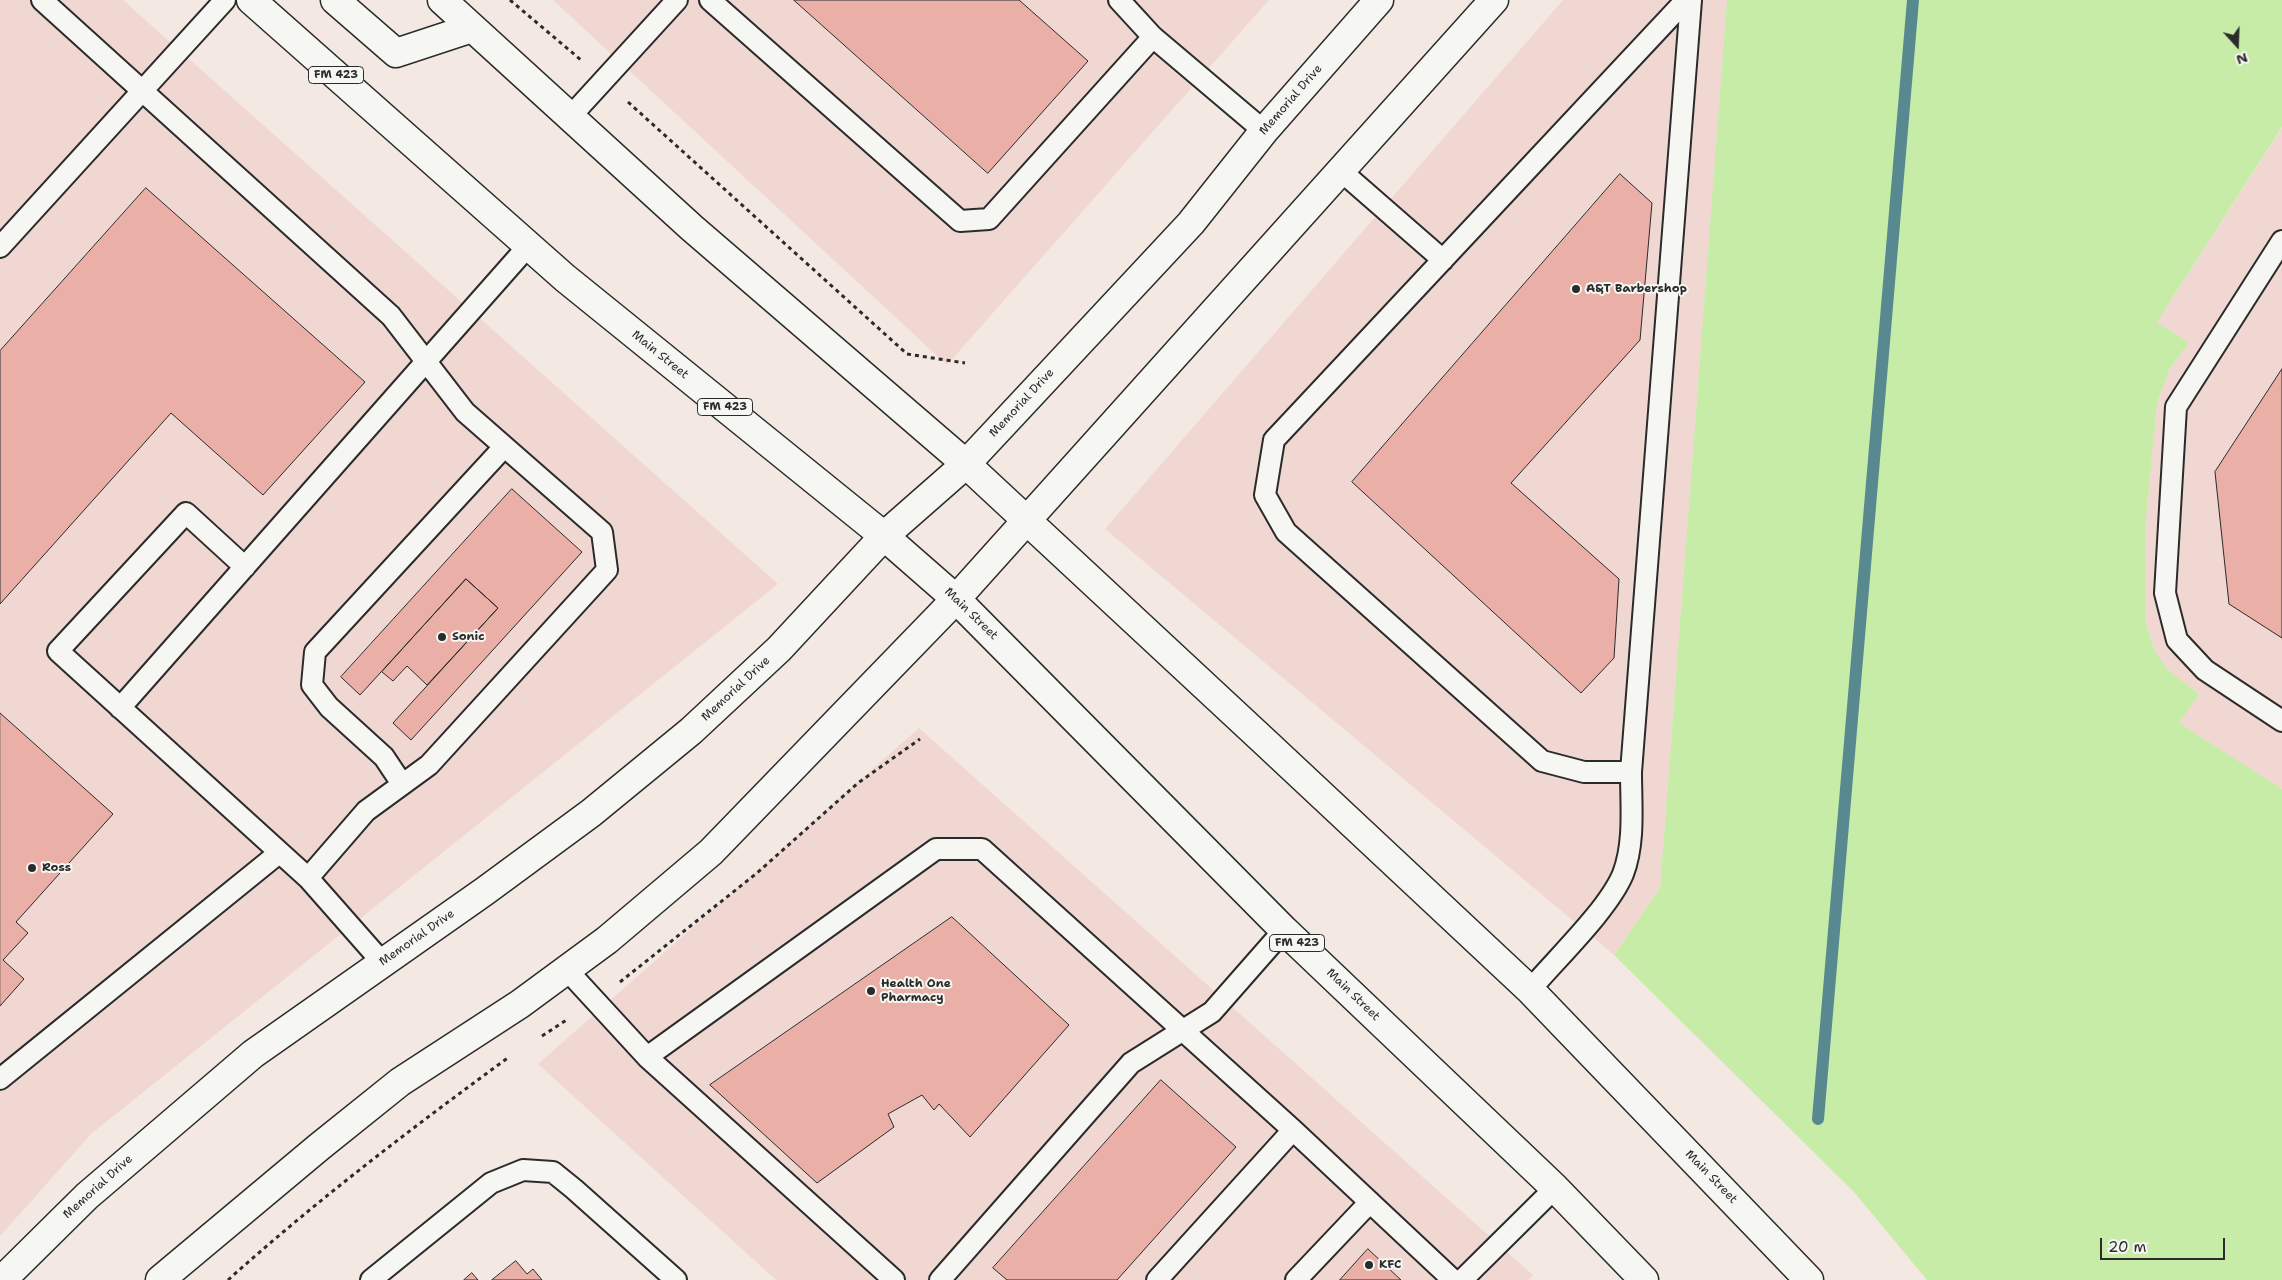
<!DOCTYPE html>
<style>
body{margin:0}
#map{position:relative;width:2282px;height:1280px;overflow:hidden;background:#f4e8e3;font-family:"Shantell Sans",sans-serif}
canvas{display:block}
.north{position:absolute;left:2212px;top:20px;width:50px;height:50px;-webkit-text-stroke:4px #f6f6f2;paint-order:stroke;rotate:160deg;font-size:14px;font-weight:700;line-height:20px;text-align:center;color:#2b2b2b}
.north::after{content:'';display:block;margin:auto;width:18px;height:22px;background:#2b2b2b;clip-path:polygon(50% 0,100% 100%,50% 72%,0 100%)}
.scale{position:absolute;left:2100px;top:1238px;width:125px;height:22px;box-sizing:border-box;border:2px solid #2b2b2b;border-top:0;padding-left:6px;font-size:15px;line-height:18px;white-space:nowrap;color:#2b2b2b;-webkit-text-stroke:4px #f6f6f2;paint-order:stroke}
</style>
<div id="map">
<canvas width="2282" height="1280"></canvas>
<div class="north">N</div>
<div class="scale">20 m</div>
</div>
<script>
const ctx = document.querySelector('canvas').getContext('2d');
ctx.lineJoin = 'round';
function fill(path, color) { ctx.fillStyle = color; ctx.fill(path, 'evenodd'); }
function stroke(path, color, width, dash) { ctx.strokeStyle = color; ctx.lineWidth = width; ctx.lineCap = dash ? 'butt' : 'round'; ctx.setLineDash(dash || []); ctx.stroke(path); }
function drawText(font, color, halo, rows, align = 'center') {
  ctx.font = font + ' "Shantell Sans",sans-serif'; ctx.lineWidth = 4; ctx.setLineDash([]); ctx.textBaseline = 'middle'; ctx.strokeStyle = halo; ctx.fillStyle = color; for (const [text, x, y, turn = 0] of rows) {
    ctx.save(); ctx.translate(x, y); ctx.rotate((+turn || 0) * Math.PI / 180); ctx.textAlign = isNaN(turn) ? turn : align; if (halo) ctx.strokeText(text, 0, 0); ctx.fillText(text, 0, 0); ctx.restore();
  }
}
fill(new Path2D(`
 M 0,0 L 123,0 L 778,584 L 91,1134 L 0,1236 Z
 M 553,0 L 1269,0 L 947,365 Z
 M 1563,0 L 1727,0 L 1727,3 L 1660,888 L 1614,955 L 1105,529 Z
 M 2282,128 L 2282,789 L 2178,723 L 2199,694 L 2168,670 L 2155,651 L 2145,621 L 2145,529 L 2157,403 L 2170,368 L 2189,343 L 2157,322 Z
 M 919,728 L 1533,1275 L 1528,1280 L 776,1280 L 538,1064 Z`), '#f1d7d1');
fill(new Path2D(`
 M 1727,0 L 2282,0 L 2282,127 L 2157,322 L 2189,343 L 2170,368 L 2157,403 L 2145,529 L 2145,621 L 2155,651 L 2168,670 L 2199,694 L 2179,723 L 2282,789 L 2282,1280 L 1927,1280 L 1854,1192 L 1614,955 L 1660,888 Z`), '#c6eca7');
stroke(new Path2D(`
 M 1818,1119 L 1913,0`), '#598990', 12);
const building = new Path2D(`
 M 794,0 L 1019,0 L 1088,61 L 988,173 Z
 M 1620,174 L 1652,203 L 1640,340 L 1511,483 L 1619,579 L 1614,658 L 1581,693 L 1352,482 Z
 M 146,188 L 365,382 L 263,495 L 171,413 L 0,604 L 0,351 Z
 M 2282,369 L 2282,638 L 2229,604 L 2215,472 Z
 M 512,489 L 582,552 L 411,740 L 393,723 L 498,608 L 466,579 L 360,695 L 341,677 Z
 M 466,579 L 498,608 L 427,685 L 407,666 L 393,681 L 382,672 Z
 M 0,713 L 113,814 L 16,922 L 28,933 L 3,960 L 24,979 L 0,1006 Z
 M 952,917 L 1069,1025 L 970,1137 L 939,1104 L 934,1110 L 922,1095 L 888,1114 L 894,1127 L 817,1183 L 710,1085 Z
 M 1161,1080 L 1236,1147 L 1117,1280 L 1007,1280 L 993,1268 Z
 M 1368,1249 L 1401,1280 L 1340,1280 Z
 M 516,1261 L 527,1274 L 533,1269 L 542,1280 L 492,1280 Z
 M 472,1273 L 478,1280 L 464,1280 Z`);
fill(building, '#eaafa7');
stroke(building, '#2b2b2b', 1);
const service = new Path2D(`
 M 42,0 L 391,316 L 465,412 L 602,532 L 607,570 L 429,765 L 366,811 L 308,878
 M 710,0 L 960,221 L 989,219 L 1153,37
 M 1119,0 L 1153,37 L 1264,131
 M 570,117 L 677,0
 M 1341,171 L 1443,260
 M 2282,241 L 2176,407 L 2165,593 L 2177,640 L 2205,670 L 2282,721
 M 0,247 L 225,0
 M 245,567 L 186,513 L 58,651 L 308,878 L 382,962
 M 120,708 L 529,245
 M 1631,772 L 1584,772 L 1542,761 L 1286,532 L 1265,495 L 1274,440 L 1686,0
 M 402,784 L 384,757 L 329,707 L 312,685 L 315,652 L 504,447
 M 567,970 L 647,1057 L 894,1280
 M 1530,990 C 1556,959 1608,910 1623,874 C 1635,843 1631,805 1631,772 L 1691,0
 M 647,1057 L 936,849 L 982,849 L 1293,1130 L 1453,1280
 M 0,1079 L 279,853
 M 371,1280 L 491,1183 L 523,1170 L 553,1172 L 574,1189 L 676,1280
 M 940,1280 L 1131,1063 L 1212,1012 L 1284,930
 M 1157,1280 L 1293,1130
 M 1296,1280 L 1370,1202
 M 1462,1280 L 1555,1188`);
const tertiary = new Path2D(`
 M 2,1280 L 87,1196 L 253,1054 L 485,891 L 591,813 L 691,731 L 779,649 L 884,536 L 966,464 L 1191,223 L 1264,131 L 1379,0
 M 160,1280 L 319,1147 L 400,1082 L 520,1004 L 607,940 L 711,852 L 956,599 L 1494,0`);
const primary = new Path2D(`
 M 251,0 L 565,278 L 884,536 L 956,599 L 1284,930 L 1555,1188 L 1644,1280
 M 335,0 L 396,53 L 472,28
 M 442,0 L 692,228 L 966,464 L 1265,742 L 1530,990 L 1809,1280`);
stroke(service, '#2b2b2b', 24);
stroke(tertiary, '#2b2b2b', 31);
stroke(primary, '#2b2b2b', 31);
stroke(new Path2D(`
 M 510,0 L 581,60
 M 628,102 L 907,354 L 965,363
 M 620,982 L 757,873 L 858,783 L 920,739
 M 542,1036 L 568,1019
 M 228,1280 C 317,1200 412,1128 509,1057`), '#2b2b2b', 3, [4, 4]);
stroke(service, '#f6f6f2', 20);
stroke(tertiary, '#f6f6f2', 28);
stroke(primary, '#f6f6f2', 28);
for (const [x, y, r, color] of [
 [1576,289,5,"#2b2b2b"],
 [442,637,5,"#2b2b2b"],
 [32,868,5,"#2b2b2b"],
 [871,991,5,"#2b2b2b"],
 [1369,1265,5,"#2b2b2b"]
]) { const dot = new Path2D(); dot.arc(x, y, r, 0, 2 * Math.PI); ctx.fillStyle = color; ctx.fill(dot); stroke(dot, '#f6f6f2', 2); }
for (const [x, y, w] of [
 [336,75,55],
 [725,407,55],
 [1297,943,55]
]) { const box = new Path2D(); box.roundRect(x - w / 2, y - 8.5, w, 17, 4); ctx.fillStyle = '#f6f6f2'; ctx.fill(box); stroke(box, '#2b2b2b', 1); }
drawText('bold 11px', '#2b2b2b', null, [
 ["FM 423",336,75],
 ["FM 423",725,407],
 ["FM 423",1297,943]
]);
drawText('12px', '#2b2b2b', '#f6f6f2', [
 ["Memorial Drive",1291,100,-49],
 ["Main Street",660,355,39],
 ["Memorial Drive",1022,403,-47],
 ["Main Street",971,614,44],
 ["Memorial Drive",736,689,-43],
 ["Memorial Drive",417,938,-35],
 ["Main Street",1353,995,44],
 ["Main Street",1711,1177,46],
 ["Memorial Drive",98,1187,-42]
]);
drawText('bold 12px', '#2b2b2b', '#f6f6f2', [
 ["A&T Barbershop",1586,289],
 ["Sonic",452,637],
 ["Ross",42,868],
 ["Health One",881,984],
 ["Pharmacy",881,998],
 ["KFC",1379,1265]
], 'left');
</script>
